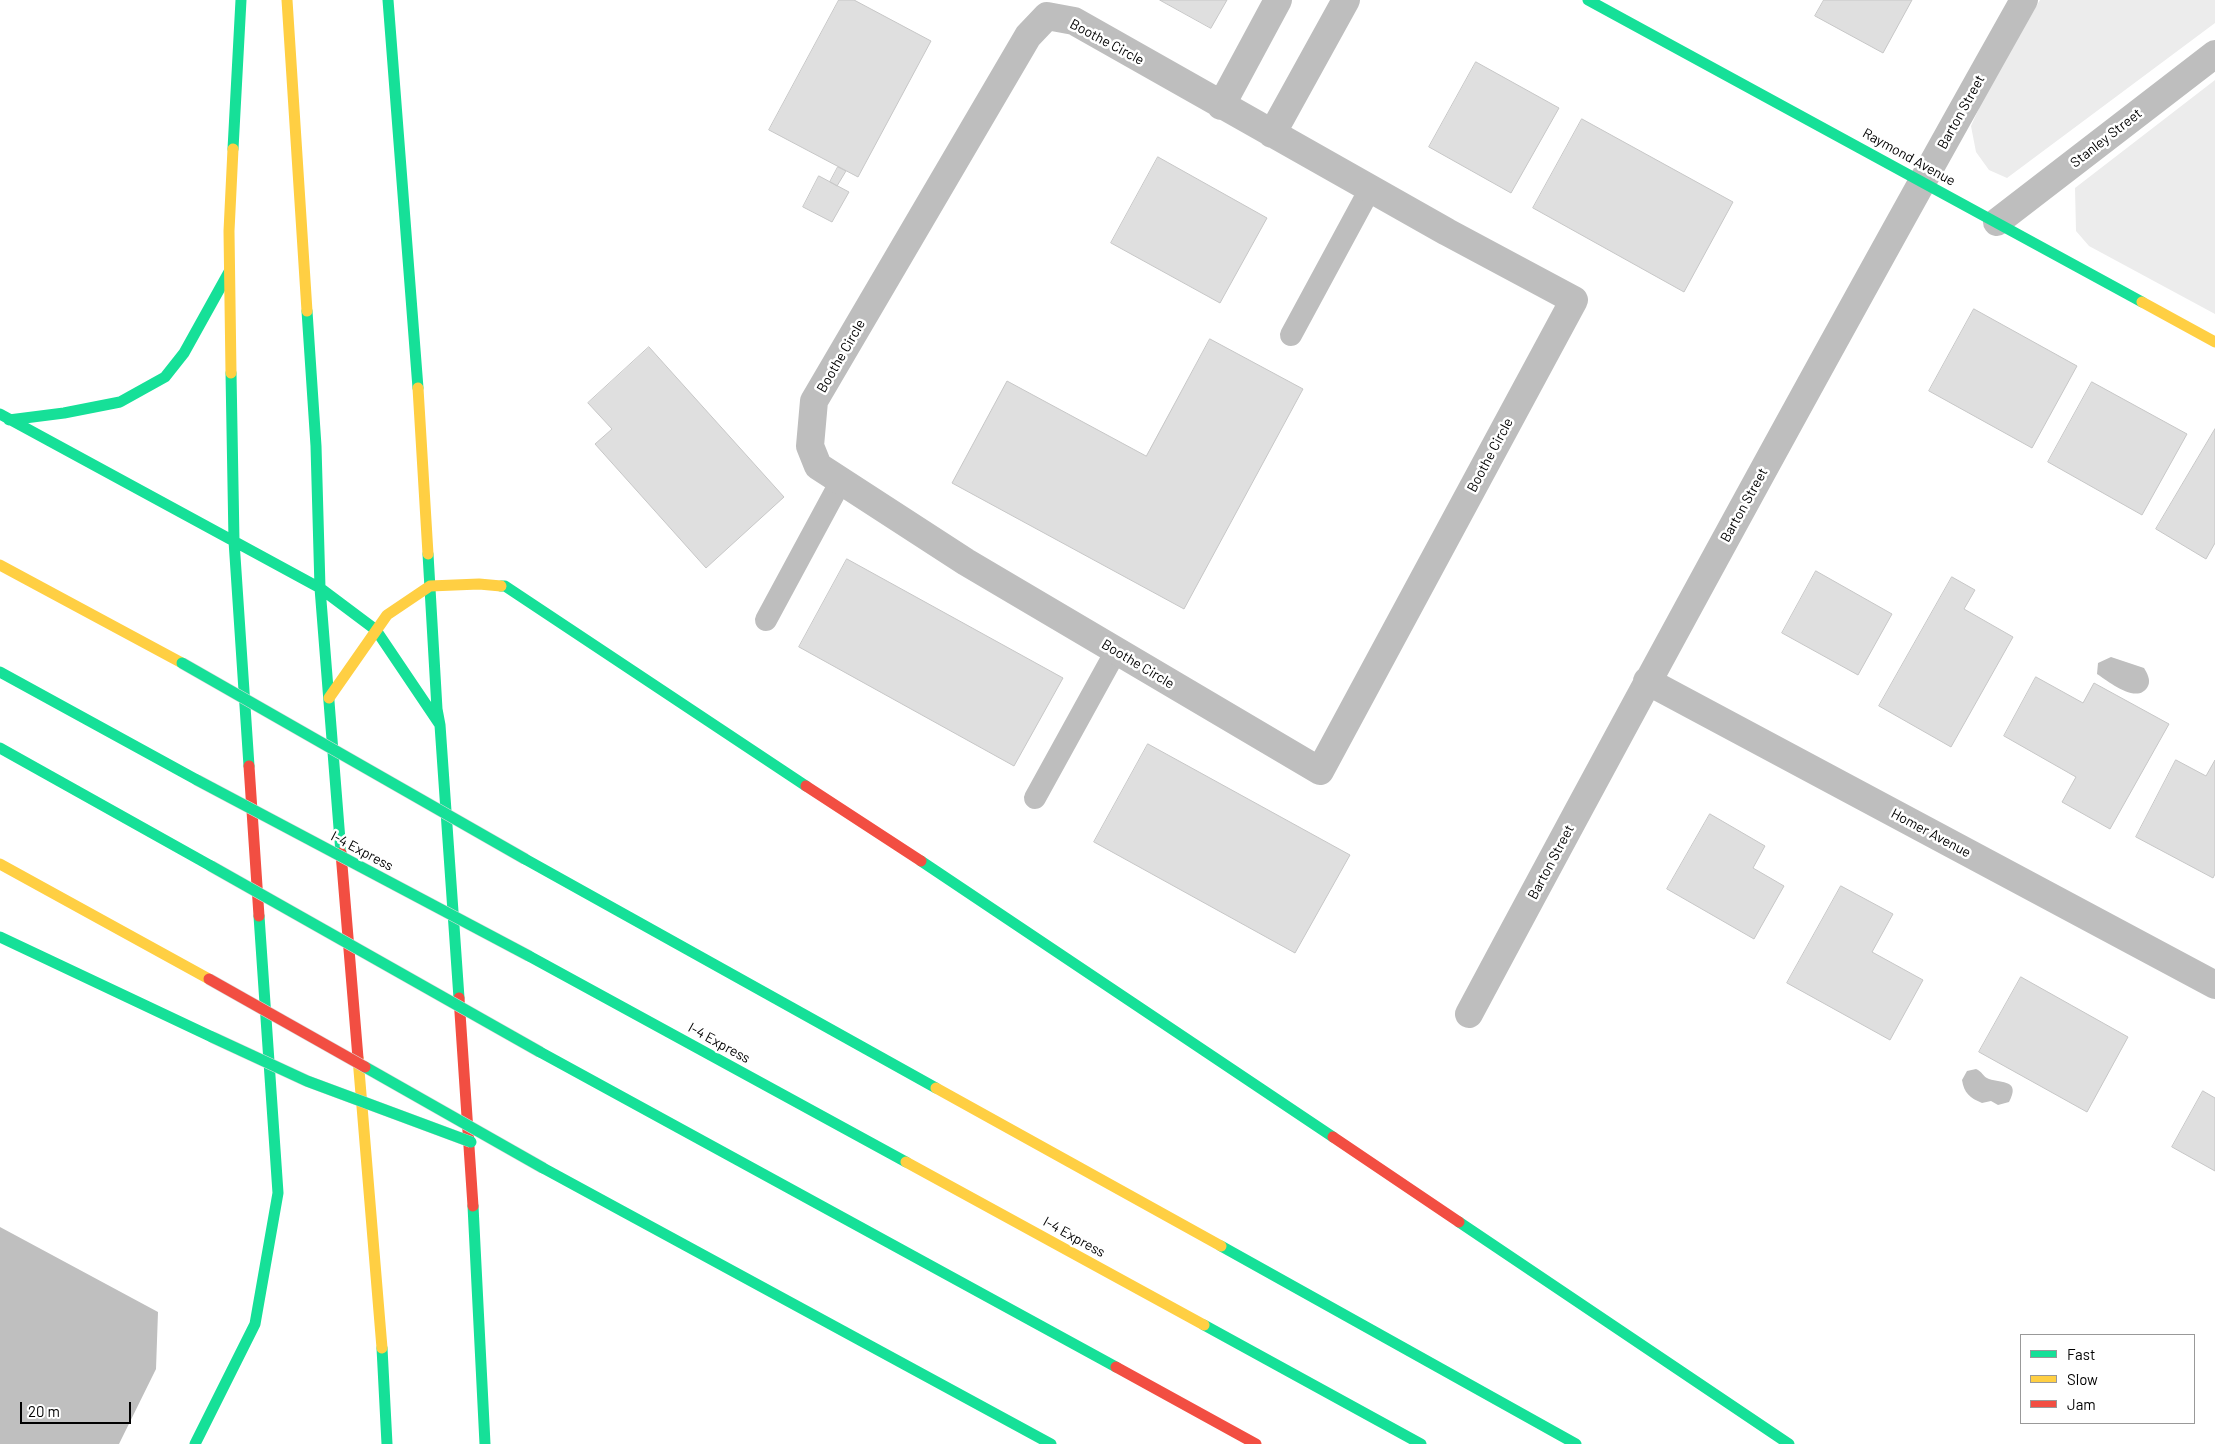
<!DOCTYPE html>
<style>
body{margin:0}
#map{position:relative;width:2215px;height:1444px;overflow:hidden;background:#fff;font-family:Barlow,sans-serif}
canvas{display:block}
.legend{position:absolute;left:2020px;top:1334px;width:175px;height:90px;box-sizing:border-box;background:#fff;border:1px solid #999;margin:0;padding:6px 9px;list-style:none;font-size:15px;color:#000}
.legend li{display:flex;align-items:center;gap:10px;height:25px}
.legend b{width:25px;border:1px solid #999}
.scale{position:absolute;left:20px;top:1402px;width:111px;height:22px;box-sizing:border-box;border:2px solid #000;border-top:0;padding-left:6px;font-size:15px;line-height:18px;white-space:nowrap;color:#000;-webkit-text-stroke:4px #fff;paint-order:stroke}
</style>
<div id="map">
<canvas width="2215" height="1444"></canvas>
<ul class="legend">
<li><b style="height:6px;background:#16e098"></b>Fast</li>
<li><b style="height:6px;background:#ffcf43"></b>Slow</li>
<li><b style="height:6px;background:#f24e42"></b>Jam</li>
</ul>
<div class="scale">20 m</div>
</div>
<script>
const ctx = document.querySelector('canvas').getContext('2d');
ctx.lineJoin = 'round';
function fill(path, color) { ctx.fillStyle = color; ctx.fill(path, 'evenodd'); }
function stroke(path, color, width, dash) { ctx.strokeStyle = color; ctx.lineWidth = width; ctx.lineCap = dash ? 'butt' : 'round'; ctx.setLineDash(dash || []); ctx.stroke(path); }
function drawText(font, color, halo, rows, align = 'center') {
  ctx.font = font + ' Barlow,sans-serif'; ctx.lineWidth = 5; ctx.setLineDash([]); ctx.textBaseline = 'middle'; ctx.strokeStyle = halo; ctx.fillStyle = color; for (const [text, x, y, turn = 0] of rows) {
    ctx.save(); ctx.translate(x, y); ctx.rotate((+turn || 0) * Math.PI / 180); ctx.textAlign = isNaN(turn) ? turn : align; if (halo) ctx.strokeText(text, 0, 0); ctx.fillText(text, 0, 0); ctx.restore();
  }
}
fill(new Path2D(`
 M 2040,0 L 2215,0 L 2215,23 L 2007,178 L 1989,170 L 1976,152 L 1971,126 L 1989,86 Z
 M 2215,80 L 2215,314 L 2089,246 L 2076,231 L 2075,188 Z`), '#ececec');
fill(new Path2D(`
 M 2111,657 L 2144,668 C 2147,673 2151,680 2148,686 C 2138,706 2108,681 2097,674 L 2098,663 Z
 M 1976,1069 C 1982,1071 1983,1077 1989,1079 C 2002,1083 2021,1080 2009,1102 L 1998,1105 L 1991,1101 L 1982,1103 C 1970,1098 1964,1093 1962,1080 L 1967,1071 Z
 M 0,1227 L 158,1312 L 156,1369 L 119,1444 L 0,1444 Z`), '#bfbfbf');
const building = new Path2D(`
 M 839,0 L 854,0 L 931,41 L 858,177 L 769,130 Z
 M 1160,0 L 1227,0 L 1211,28 Z
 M 1824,0 L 1912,0 L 1883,53 L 1815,16 Z
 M 1476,62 L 1559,108 L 1511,193 L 1429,147 Z
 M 1582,119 L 1733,202 L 1684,292 L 1533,208 Z
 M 1158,157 L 1267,218 L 1220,303 L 1111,243 Z
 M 838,167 L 846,171 L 837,186 L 830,182 Z
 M 819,176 L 849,192 L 832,222 L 803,207 Z
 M 1974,309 L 2077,366 L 2032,448 L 1929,391 Z
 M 1210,339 L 1303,389 L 1184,609 L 952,483 L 1007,381 L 1146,456 Z
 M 649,347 L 784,497 L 706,568 L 595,444 L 612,429 L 588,403 Z
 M 2092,382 L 2187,434 L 2142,515 L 2048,462 Z
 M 2215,429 L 2215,543 L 2206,559 L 2156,529 Z
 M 847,559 L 1063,678 L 1014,766 L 799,647 Z
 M 1816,571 L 1892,614 L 1858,675 L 1782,633 Z
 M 1952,577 L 1975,590 L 1964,609 L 2013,637 L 1951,747 L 1879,706 Z
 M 2036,677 L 2083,703 L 2094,683 L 2169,724 L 2110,829 L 2062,802 L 2076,777 L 2004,736 Z
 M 1148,744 L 1350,855 L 1295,953 L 1094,842 Z
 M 2176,760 L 2206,776 L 2215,760 L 2215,874 L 2213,878 L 2136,837 Z
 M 1710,814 L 1765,846 L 1753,868 L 1784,886 L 1754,939 L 1667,889 Z
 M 1841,886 L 1893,914 L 1872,952 L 1923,980 L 1890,1040 L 1787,983 Z
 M 2021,977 L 2128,1037 L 2087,1112 L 1979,1052 Z
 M 2203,1091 L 2215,1098 L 2215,1171 L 2172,1147 Z`);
fill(building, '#dfdfdf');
stroke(building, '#c7c7c7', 1);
stroke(new Path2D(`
 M 1291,335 L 1370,189
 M 766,620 L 841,481
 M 1035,798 L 1116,651`), '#bebebe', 22);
stroke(new Path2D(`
 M 1047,16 L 1074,21 L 1447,232 L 1574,300 L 1320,771 L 966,562 L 818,466 L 810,446 L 814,401 L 1028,36 Z
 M 1221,106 L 1278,0
 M 1272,134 L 1346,0
 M 1997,222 L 2215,54
 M 1647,681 L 2215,985
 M 1469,1014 C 1651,674 1835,336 2024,0`), '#bebebe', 28);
stroke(new Path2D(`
 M 388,0 L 418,388
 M 1588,0 L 2142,302
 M 233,149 L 241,0
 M 307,311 L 316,446 L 320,588 L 341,853
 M 231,373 L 234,541 L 249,766
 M 0,414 L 320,588 L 376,630 L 440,725
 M 9,420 L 64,413 L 120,402 L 165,377 L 184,353 L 229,272
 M 428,554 L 437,709 L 440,725 L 459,998
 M 501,586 L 505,586 L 806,786
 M 0,672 L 197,780
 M 0,748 L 211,866
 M 525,859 L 936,1088
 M 921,861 L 1333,1137
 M 0,937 L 212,1037
 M 529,956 L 906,1162
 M 540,1052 L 1116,1367
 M 543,1168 L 1051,1444
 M 473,1206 L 485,1444
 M 1459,1222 L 1789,1444
 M 1221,1246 L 1576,1444
 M 1204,1325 L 1421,1444
 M 382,1348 L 387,1444
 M 195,1444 L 255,1324 L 278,1193 L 259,916`), '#16e098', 11);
stroke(new Path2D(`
 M 287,0 L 307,311
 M 2142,302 L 2215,342
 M 231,373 L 229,231 L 233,149
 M 418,388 L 428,554
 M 0,565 L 182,663
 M 329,698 L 387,615 L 430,586 L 479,584 L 501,586
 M 0,864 L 209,979
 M 358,1058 L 382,1348
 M 936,1088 L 1221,1246
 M 906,1162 L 1204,1325`), '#ffcf43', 11);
stroke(new Path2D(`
 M 249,766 L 259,916
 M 806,786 L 921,861
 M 341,853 L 358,1058
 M 459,998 L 473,1206
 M 1333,1137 L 1459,1222
 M 1116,1367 L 1256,1444`), '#f24e42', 11);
const fastBridge = new Path2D(`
 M 182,663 L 525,859
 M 197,780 L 529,956
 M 211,866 L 540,1052
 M 212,1037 L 307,1081 L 471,1142
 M 365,1067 L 543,1168`);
const jamBridge = new Path2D(`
 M 209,979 L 365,1067`);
stroke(fastBridge, '#dbdbdb', 12, []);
stroke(jamBridge, '#dbdbdb', 12, []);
stroke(fastBridge, '#16e098', 11);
stroke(jamBridge, '#f24e42', 11);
drawText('14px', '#000', '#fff', [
 ["Boothe Circle",1107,42,28],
 ["Barton Street",1961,112,-61],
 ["Stanley Street",2106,138,-38],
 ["Raymond Avenue",1909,157,29],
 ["Boothe Circle",841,356,-60],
 ["Boothe Circle",1490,455,-62],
 ["Barton Street",1744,505,-61],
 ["Boothe Circle",1138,664,31],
 ["Homer Avenue",1931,833,28],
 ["I-4 Express",362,851,28],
 ["Barton Street",1551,862,-62],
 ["I-4 Express",719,1043,29],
 ["I-4 Express",1074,1237,29]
]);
</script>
